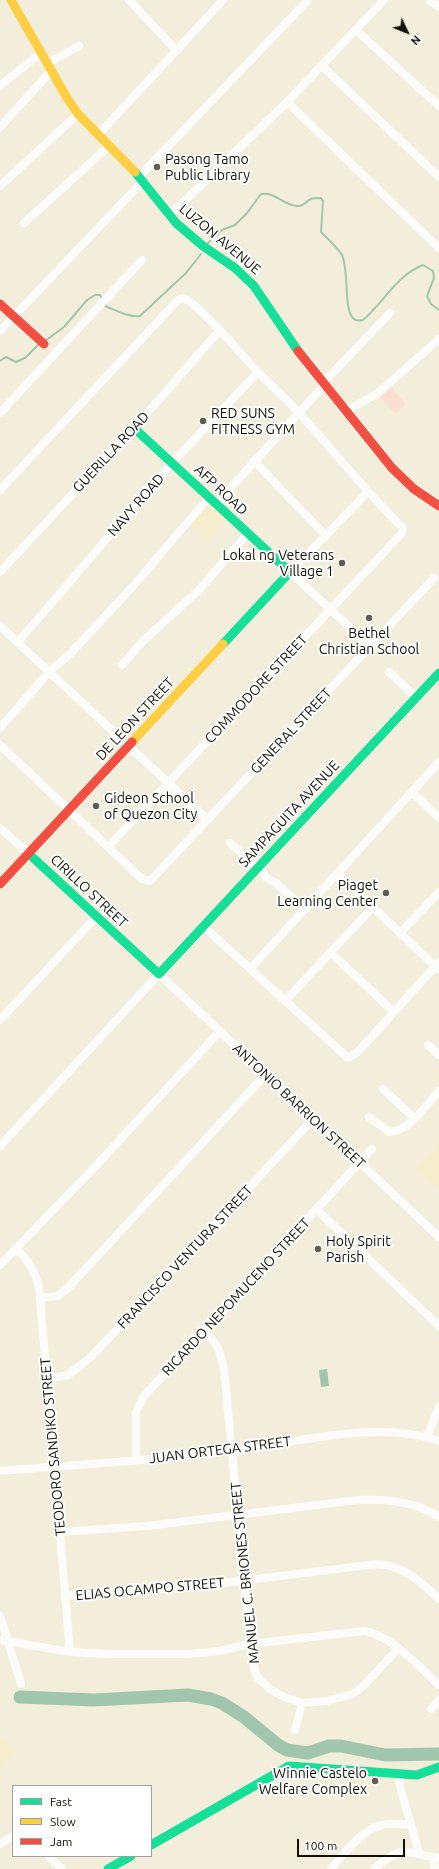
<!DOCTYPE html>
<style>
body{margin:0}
#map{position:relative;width:439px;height:1869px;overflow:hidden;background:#f3eedb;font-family:Ubuntu,sans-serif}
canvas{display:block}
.legend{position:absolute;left:12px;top:1785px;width:140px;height:72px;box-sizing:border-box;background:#fff;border:1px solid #a09f9b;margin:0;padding:5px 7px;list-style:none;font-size:12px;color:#120f04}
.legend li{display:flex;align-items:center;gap:8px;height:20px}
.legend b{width:20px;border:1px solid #a09f9b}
.north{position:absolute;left:387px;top:12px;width:40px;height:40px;-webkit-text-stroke:3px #fff;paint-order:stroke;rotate:133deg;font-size:11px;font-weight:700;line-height:16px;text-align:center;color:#120f04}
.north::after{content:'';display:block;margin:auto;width:14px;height:18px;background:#120f04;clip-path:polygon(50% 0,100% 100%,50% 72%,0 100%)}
.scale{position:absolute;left:297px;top:1839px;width:108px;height:18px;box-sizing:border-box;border:2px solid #120f04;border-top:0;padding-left:5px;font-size:12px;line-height:14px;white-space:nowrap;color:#120f04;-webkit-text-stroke:3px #fff;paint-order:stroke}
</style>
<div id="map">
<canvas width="439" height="1869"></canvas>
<ul class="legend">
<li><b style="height:5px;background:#16e098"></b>Fast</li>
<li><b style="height:5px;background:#ffcf43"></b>Slow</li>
<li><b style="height:5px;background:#f24e42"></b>Jam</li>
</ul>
<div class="north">N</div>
<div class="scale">100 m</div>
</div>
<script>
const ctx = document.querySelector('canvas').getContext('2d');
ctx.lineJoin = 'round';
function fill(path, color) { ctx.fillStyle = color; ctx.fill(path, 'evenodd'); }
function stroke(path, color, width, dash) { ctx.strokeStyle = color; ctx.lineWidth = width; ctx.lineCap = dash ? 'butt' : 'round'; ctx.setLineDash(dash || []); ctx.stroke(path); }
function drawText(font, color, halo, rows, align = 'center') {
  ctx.font = font + ' Ubuntu,sans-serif'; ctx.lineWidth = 4; ctx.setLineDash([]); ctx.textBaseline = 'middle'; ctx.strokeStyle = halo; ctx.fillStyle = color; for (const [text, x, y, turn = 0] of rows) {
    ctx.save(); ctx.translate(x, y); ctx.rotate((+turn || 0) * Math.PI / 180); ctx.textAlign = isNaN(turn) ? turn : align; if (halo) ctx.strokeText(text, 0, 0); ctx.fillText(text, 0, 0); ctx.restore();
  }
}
fill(new Path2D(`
 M 211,503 L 228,519 L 208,541 L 191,525 Z
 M 439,1143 L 439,1191 L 415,1169 Z
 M 0,1737 L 17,1750 L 0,1771 Z`), '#f5edcd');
fill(new Path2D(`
 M 390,386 L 406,404 L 395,414 L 379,396 Z`), '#fadfd2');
fill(new Path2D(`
 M 327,1369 L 329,1386 L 321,1387 L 319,1370 Z`), '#a2c6ad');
stroke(new Path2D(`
 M 207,244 L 222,230 L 235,225 L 247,213 L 261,194 C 276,192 283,205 297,206 C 304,207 306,201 311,199 C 314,198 318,198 321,198 L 323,201 L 321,232 C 328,239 337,247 342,255 C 349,271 344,306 352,317 C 355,321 359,321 363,320 C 384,302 397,275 423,265 L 433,271 L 434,278 L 427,296 L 431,304 L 439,310
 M 104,304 L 105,306 C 116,310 129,318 140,316 L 186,273 L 201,254
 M 45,341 L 64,327 L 87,300 L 95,295 L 100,295 L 103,300
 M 0,361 L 6,357 L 16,362 L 25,358 L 39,344`), '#a2c6ad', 2);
stroke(new Path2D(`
 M 20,1697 L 94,1700 L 188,1695 L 211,1699 L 222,1703 L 244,1717 L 278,1745 L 287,1750 L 308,1753 L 329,1746 L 341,1746 L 385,1755 L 439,1754`), '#a2c6ad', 13);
stroke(new Path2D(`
 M 129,0 L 176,50
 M 429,0 L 439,7
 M 356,30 L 439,106
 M 48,63 L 79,46
 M 322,66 L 439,177
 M 0,86 L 42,52
 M 287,102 L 439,248
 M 0,127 L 52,70
 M 98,135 L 223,0
 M 139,177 L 308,0
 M 0,186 L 78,114
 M 169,216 L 287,102 L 384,0
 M 24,223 L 109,146
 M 0,331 L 143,181
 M 324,382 L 390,313
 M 346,411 L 378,393 L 439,339
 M 0,413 L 142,260
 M 254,461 L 326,536
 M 0,490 L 178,300 L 183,298 C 196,301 244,357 256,370 C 270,385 286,398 299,413 C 334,451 366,492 403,528 L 402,533 L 108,847
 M 368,492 L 290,572 L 370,646
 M 216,504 L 325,384
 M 0,572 L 134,428 L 220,330
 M 0,626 L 208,820
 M 18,642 L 172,463 L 258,372
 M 122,665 L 143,641 L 199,590 L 248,533
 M 389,672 L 417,698
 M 0,728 L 49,672 L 71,653 L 135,584 L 209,497
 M 0,745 L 142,879 L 150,881 L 434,578
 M 412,792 L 439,818
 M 0,828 L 29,854
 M 230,843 L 263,872 L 265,877 L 276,883 L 305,909
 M 337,873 L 438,969
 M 203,926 L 348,1058 L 357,1053 L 439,962
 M 400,933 L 439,892
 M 330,952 L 393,1011
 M 250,969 L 439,762
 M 285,1001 L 373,907
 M 0,1020 L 96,917
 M 428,1045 L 439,1055
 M 383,1089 L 414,1118
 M 369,1117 L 389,1132 C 409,1132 426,1105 439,1091
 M 0,1146 L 159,974 L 439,1237
 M 316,1209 L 439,1326
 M 16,1248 C 28,1260 36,1272 39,1288 L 70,1652
 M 0,1265 L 94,1168 L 219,1032
 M 40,1298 L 57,1296 L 67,1289 L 265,1075
 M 205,1331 L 218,1347 L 224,1369 L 250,1644 L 255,1672 L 258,1678 L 270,1689 L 284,1697 L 302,1703 L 327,1701 L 353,1694 L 364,1685 L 398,1649
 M 47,1379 L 68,1375 L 90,1358 L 313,1119
 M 427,1437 L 439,1407
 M 136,1460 L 136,1412 L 144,1396 L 372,1149
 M 0,1471 C 77,1465 155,1460 232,1451 C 296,1443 378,1419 439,1441
 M 59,1532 L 147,1526 L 358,1500 C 387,1499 414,1501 439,1517
 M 65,1596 L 184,1588 L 377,1564 C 403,1565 421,1582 439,1599
 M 0,1616 L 21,1684
 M 0,1640 L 70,1652 L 110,1654 L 188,1654 L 219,1651 L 250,1644 L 364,1631 C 390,1634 420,1668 439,1685
 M 431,1709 L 439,1700
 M 295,1730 L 302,1703
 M 399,1774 L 400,1787 L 419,1853
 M 0,1844 L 13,1836
 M 48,1856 L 62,1869
 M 433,1857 L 435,1869
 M 331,1869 C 344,1854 361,1830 382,1825 C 391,1822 401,1825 410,1824
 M 374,1869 C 404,1843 405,1853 439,1858`), '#fdfcfa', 8);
stroke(new Path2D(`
 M 135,172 L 176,223 L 203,246 L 235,268 L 254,286 L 298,351
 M 134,428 L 290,572 L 223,644
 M 29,854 L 159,974 L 439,673
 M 151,1845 L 289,1766 L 417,1775 L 439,1767
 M 108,1869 L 131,1856`), '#16e098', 9);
stroke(new Path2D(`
 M 11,0 L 67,98 L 78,114 L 135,172
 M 132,742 L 223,644`), '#ffcf43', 9);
stroke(new Path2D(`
 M 0,304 L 44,344
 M 298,351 L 392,468 L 414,489 L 439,506
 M 0,884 L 132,742`), '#f24e42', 9);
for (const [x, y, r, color] of [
 [157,167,4,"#615d4f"],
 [203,421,4,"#615d4f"],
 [342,563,4,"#615d4f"],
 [369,618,4,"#615d4f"],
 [96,806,4,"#615d4f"],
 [386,893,4,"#615d4f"],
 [318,1249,4,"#615d4f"],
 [375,1781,4,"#615d4f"]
]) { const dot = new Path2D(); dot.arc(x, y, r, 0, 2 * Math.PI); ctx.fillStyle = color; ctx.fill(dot); stroke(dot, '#fff', 1.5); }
drawText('14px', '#120f04', '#fff', [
 ["Pasong Tamo",165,159],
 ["Public Library",165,175],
 ["RED SUNS",211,413],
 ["FITNESS GYM",211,429],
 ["Lokal ng Veterans",334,555,"right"],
 ["Village 1",334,571,"right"],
 ["Bethel",369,633,"center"],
 ["Christian School",369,649,"center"],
 ["Gideon School",104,798],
 ["of Quezon City",104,814],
 ["Piaget",378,885,"right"],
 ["Learning Center",378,901,"right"],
 ["Holy Spirit",326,1241],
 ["Parish",326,1257],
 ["Winnie Castelo",367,1773,"right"],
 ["Welfare Complex",367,1789,"right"]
], 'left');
drawText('14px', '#120f04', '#fff', [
 ["LUZON AVENUE",220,239,40],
 ["GUERILLA ROAD",111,452,-47],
 ["AFP ROAD",221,490,43],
 ["NAVY ROAD",136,505,-49],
 ["COMMODORE STREET",256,689,-47],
 ["DE LEON STREET",135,719,-47],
 ["GENERAL STREET",291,731,-47],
 ["SAMPAGUITA AVENUE",289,814,-47],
 ["CIRILLO STREET",89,891,43],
 ["ANTONIO BARRION STREET",299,1106,43],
 ["FRANCISCO VENTURA STREET",185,1257,-47],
 ["RICARDO NEPOMUCENO STREET",236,1297,-47],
 ["TEODORO SANDIKO STREET",53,1447,-95],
 ["JUAN ORTEGA STREET",220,1450,-7],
 ["MANUEL C. BRIONES STREET",245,1573,-96],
 ["ELIAS OCAMPO STREET",150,1589,-5]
]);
</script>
